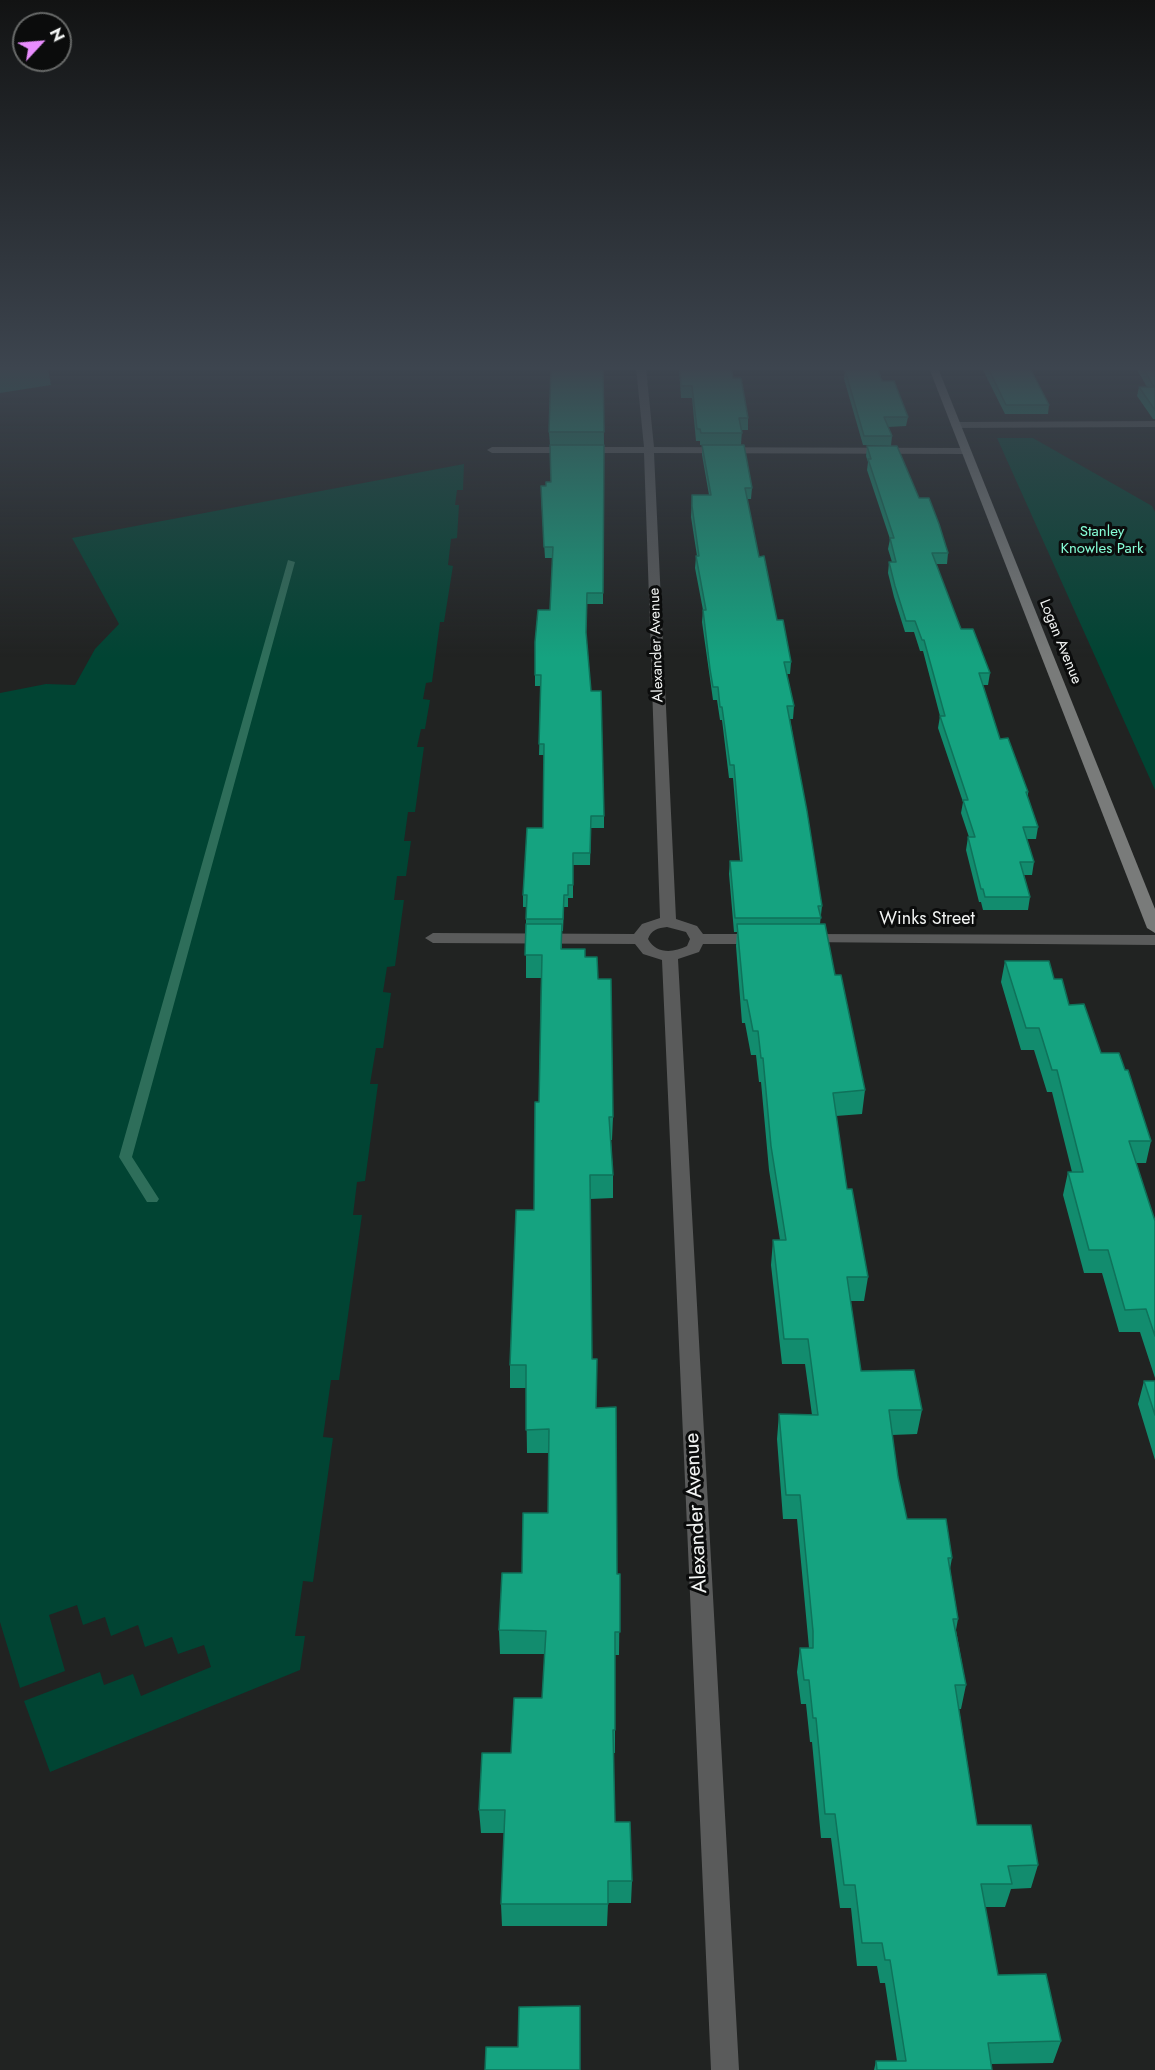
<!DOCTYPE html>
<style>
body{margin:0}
#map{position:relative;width:1155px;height:2070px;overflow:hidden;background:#212322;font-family:Jost,sans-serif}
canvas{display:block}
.north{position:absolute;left:12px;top:12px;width:60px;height:60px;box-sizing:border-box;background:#0b0c0c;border:2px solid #676968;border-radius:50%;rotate:64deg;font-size:16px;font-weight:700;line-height:24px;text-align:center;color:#f2f4f3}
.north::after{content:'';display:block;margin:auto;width:21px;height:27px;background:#e98dfe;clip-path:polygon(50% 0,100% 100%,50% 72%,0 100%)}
</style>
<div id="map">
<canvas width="1155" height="2070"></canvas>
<div class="north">N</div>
</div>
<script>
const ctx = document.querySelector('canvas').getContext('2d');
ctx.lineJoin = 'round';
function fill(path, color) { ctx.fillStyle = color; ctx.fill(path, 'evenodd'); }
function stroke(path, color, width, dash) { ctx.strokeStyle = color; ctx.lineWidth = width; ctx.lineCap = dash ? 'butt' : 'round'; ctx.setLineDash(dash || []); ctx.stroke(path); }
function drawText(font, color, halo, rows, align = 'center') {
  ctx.font = font + ' Jost,sans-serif'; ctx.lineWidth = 6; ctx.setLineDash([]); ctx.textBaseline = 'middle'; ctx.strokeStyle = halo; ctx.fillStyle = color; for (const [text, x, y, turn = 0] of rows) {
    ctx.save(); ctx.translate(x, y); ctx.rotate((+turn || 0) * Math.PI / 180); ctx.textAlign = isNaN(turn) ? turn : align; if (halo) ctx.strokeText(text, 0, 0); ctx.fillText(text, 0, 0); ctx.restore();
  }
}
fill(new Path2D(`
 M 997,438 L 1033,438 L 1152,506 L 1155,512 L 1155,790 Z
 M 464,464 L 463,490 L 457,490 L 455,505 L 459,505 L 457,538 L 451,539 L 448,565 L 453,566 L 444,622 L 440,622 L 432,682 L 426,683 L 423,699 L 430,700 L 425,729 L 421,729 L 417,747 L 424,747 L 415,812 L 408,812 L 404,841 L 411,841 L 406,876 L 397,876 L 394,900 L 404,900 L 395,966 L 387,967 L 383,992 L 391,993 L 383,1048 L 376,1048 L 370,1084 L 378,1084 L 365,1181 L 357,1182 L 353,1215 L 362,1215 L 339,1380 L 331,1380 L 323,1437 L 333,1438 L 313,1582 L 303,1581 L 295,1636 L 305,1636 L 300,1670 L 50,1772 L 24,1701 L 100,1672 L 104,1685 L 133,1674 L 141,1696 L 211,1667 L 204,1645 L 178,1654 L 172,1637 L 145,1647 L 138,1625 L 111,1636 L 105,1617 L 83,1625 L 77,1605 L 49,1615 L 65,1671 L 20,1688 L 0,1622 L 0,693 L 46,684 L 75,685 L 95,649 L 119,624 L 72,538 Z`), '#014433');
fill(new Path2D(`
 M 288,560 L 295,562 L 132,1157 L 159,1199 L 157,1202 L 147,1202 L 119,1157 Z`), '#2e6e5a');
fill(new Path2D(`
 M 636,368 L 646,368 L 654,447 L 966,448 L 971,451 L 966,454 L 654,453 L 676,919 L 697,926 L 703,934 L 758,934 L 766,939 L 758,944 L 703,944 L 699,952 L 678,959 L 739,2070 L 711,2070 L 662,960 L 643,954 L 635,944 L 433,943 L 425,938 L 433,933 L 634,934 L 642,924 L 660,918 L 644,453 L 492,453 L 487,450 L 492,447 L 644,447 ZM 667,927 L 686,932 L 690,939 L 687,946 C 673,953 656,954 648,939 C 651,930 658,928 667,927 Z
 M 1155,421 L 1155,427 L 956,428 L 951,425 L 956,422 Z
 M 805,934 L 1155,935 L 1155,945 L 800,942 L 797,939 Z`), '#5a5b5b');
fill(new Path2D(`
 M 929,368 L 938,368 L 1155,909 L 1155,933 L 1147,928 Z`), '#797b7a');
fill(new Path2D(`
 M 603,368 L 604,445 L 550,445 L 549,432 Z
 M 679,368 L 731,368 L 733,378 L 748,418 L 748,430 L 742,430 L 741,445 L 752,488 L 751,499 L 747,499 L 759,557 L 777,620 L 791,662 L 790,674 L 787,674 L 794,706 L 793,719 L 790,719 L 822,906 L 820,924 L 865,1090 L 862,1114 L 836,1116 L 847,1189 L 868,1277 L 864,1301 L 850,1301 L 861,1371 L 922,1410 L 917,1434 L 892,1435 L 898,1477 L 907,1519 L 952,1558 L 950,1569 L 958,1619 L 956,1630 L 966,1685 L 961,1709 L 959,1709 L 977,1825 L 1038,1865 L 1031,1888 L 1011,1889 L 1005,1907 L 985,1907 L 998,1975 L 1061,2041 L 1053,2063 L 992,2064 L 992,2070 L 874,2070 L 876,2061 L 897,2061 L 885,1983 L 880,1983 L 877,1966 L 857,1966 L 851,1908 L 840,1908 L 831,1838 L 821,1838 L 812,1742 L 810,1742 L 806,1704 L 801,1704 L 797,1672 L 800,1648 L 809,1648 L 797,1519 L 783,1519 L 777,1439 L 779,1414 L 812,1415 L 805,1364 L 782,1364 L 771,1265 L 773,1240 L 780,1240 L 769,1170 L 761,1082 L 759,1082 L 756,1055 L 751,1055 L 745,1023 L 742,1023 L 736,946 L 737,932 L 734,932 L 729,874 L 730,861 L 740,861 L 733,778 L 729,778 L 722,720 L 720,720 L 717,700 L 713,700 L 702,622 L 703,610 L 695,568 L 696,556 L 697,556 L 691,517 L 692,495 L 709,495 L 702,455 L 702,445 L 700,445 L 700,441 L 696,441 L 692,398 L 681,398 Z
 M 982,368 L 1030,368 L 1049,405 L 1048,414 L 1005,414 Z
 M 1136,368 L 1155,368 L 1155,419 L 1153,419 L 1137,396 L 1139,387 L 1147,387 Z
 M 845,370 L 882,381 L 908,417 L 906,426 L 888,427 L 892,436 L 891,446 L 863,445 L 844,379 Z
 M 867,446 L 919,498 L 948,553 L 947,564 L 936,564 L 961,629 L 990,673 L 988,685 L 983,685 L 1000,739 L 1028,792 L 1028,797 L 1038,827 L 1036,839 L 1027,839 L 1034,862 L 1032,875 L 1024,875 L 1030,897 L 1028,910 L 983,910 L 981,902 L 979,902 L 966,850 L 968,837 L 969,837 L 961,813 L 963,802 L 938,728 L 940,716 L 923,651 L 920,651 L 914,632 L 905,632 L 894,597 L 888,573 L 889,562 L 892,562 L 888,549 L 890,539 L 867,470 L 868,462 L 866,456 Z
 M 541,496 L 603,593 L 603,604 L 587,604 L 586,634 L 591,691 L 604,816 L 604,828 L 591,828 L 590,865 L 573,865 L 573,898 L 568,898 L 568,907 L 564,907 L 563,931 L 562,931 L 562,949 L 585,957 L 598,979 L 613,1117 L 612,1140 L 611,1140 L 613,1175 L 613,1198 L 590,1199 L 592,1359 L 596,1408 L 617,1574 L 620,1574 L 619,1655 L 615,1655 L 615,1753 L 613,1753 L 615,1822 L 632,1881 L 631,1903 L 608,1903 L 607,1926 L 502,1926 L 501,1904 L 504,1833 L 481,1833 L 479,1810 L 542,1698 L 545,1654 L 500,1654 L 499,1630 L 548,1513 L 549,1453 L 527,1453 L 526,1388 L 510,1388 L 510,1365 L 534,1210 L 539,1102 L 541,978 L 526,978 L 526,907 L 523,907 L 523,895 L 543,828 L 544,755 L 539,755 L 541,686 L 535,686 L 535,642 L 550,610 L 553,558 L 545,558 Z
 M 1005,961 L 1054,979 L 1069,1005 L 1101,1053 L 1151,1141 L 1146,1163 L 1136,1163 L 1155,1221 L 1155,1378 L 1140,1332 L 1119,1332 L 1102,1273 L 1084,1273 L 1063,1195 L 1068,1172 L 1072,1172 L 1052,1092 L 1047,1092 L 1034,1050 L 1021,1050 L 1001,982 Z
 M 1144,1381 L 1155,1381 L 1155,1460 L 1138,1404 Z`), '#128c6e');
fill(new Path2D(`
 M 0,368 L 48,368 L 51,385 L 0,393 Z`), '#0f725a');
const building = new Path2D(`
 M 551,368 L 603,368 L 604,432 L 549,432 Z
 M 680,368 L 731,368 L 733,378 L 741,378 L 748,418 L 739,418 L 742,433 L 701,433 L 700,429 L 697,429 L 692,386 L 681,386 Z
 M 988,368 L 1030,368 L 1049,405 L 1006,405 Z
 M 1143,368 L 1155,368 L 1155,410 L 1139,387 L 1154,387 Z
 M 845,370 L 878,370 L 882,381 L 894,381 L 908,417 L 884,417 L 892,436 L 864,436 Z
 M 550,445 L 604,445 L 603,593 L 587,593 L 586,632 L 591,691 L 601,691 L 604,816 L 591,816 L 590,853 L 573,853 L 573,885 L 568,885 L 568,895 L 564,895 L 563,919 L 526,919 L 527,895 L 523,895 L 527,828 L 543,828 L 544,744 L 539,744 L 541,675 L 535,675 L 535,642 L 538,610 L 550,610 L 553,547 L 544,547 L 541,486 L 546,486 L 546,482 L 551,482 Z
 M 702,445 L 744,445 L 752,488 L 745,488 L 759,557 L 764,556 L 777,620 L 783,620 L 791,662 L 784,662 L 794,706 L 787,706 L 807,811 L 822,906 L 818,906 L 821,918 L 735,918 L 730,861 L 742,861 L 734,765 L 730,765 L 722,707 L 720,707 L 718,687 L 713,687 L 710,669 L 703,610 L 706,610 L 696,556 L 699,556 L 692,506 L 692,495 L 711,495 Z
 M 867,446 L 897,446 L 919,498 L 929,498 L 939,524 L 948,553 L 932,553 L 961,629 L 973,629 L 990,673 L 979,673 L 1000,739 L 1008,738 L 1028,792 L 1026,792 L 1038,827 L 1023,827 L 1034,862 L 1020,862 L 1030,897 L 985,897 L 983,889 L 981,889 L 968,837 L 975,837 L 963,800 L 968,800 L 940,716 L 945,716 L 924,640 L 922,640 L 915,621 L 906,621 L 895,586 L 889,562 L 896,562 L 890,538 L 894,538 L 868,459 L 871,459 Z
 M 526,924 L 562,924 L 561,949 L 585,949 L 585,957 L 597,957 L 598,979 L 611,979 L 613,1117 L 609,1117 L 613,1175 L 590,1175 L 592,1359 L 597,1359 L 596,1408 L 616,1407 L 617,1574 L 620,1574 L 620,1632 L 615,1632 L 615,1730 L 613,1730 L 615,1822 L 630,1822 L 632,1881 L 608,1881 L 608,1904 L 501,1904 L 505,1810 L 479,1810 L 482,1753 L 511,1753 L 514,1698 L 542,1698 L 546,1631 L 499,1630 L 502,1573 L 522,1573 L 523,1513 L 548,1513 L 549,1429 L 526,1430 L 526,1365 L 510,1365 L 516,1210 L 534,1210 L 535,1102 L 539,1102 L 542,955 L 525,955 Z
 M 737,924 L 825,924 L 835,975 L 841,975 L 865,1090 L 833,1093 L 847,1189 L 852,1189 L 868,1277 L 847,1277 L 861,1371 L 914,1370 L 922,1410 L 889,1410 L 898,1477 L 907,1519 L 946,1519 L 952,1558 L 948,1558 L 958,1619 L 953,1619 L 966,1685 L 955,1685 L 977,1825 L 1031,1825 L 1038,1865 L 1008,1866 L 1012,1884 L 981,1884 L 998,1975 L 1046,1974 L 1061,2041 L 988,2043 L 992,2070 L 877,2070 L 876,2061 L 906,2061 L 890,1960 L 885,1960 L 882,1943 L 862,1943 L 855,1885 L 844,1885 L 835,1814 L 825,1814 L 816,1718 L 813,1718 L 809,1680 L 804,1680 L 800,1648 L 813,1648 L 813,1631 L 800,1495 L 786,1495 L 779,1414 L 818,1415 L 808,1339 L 784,1339 L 773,1240 L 786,1240 L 771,1146 L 763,1058 L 761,1058 L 758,1031 L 753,1031 L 747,1000 L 744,1000 Z
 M 1005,961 L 1049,961 L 1054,979 L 1062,979 L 1069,1005 L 1084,1004 L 1101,1053 L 1119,1053 L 1125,1070 L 1128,1070 L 1151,1141 L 1129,1141 L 1155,1221 L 1155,1336 L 1146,1309 L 1125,1310 L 1108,1250 L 1089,1250 L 1068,1172 L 1083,1172 L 1057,1070 L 1052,1070 L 1039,1028 L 1026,1028 Z
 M 1144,1381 L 1155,1381 L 1155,1415 Z
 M 580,2006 L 580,2070 L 485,2070 L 486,2047 L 518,2047 L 519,2007 Z`);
fill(building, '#15a380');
stroke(building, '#0f725a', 1.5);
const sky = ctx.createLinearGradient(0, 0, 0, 658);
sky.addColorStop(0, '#121313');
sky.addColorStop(0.56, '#3d454f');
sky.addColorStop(1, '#3d454f00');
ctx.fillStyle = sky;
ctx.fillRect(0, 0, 1155, 658);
drawText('15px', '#86fdd6', '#0b0c0c', [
 ["Stanley",1102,532],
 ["Knowles Park",1102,549]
]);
drawText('15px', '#f2f4f3', '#0b0c0c', [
 ["Logan Avenue",1060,642,68],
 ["Alexander Avenue",657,645,-92]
]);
drawText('18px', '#f2f4f3', '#0b0c0c', [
 ["Winks Street",927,920]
]);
drawText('21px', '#f2f4f3', '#0b0c0c', [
 ["Alexander Avenue",697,1513,-93]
]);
</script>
